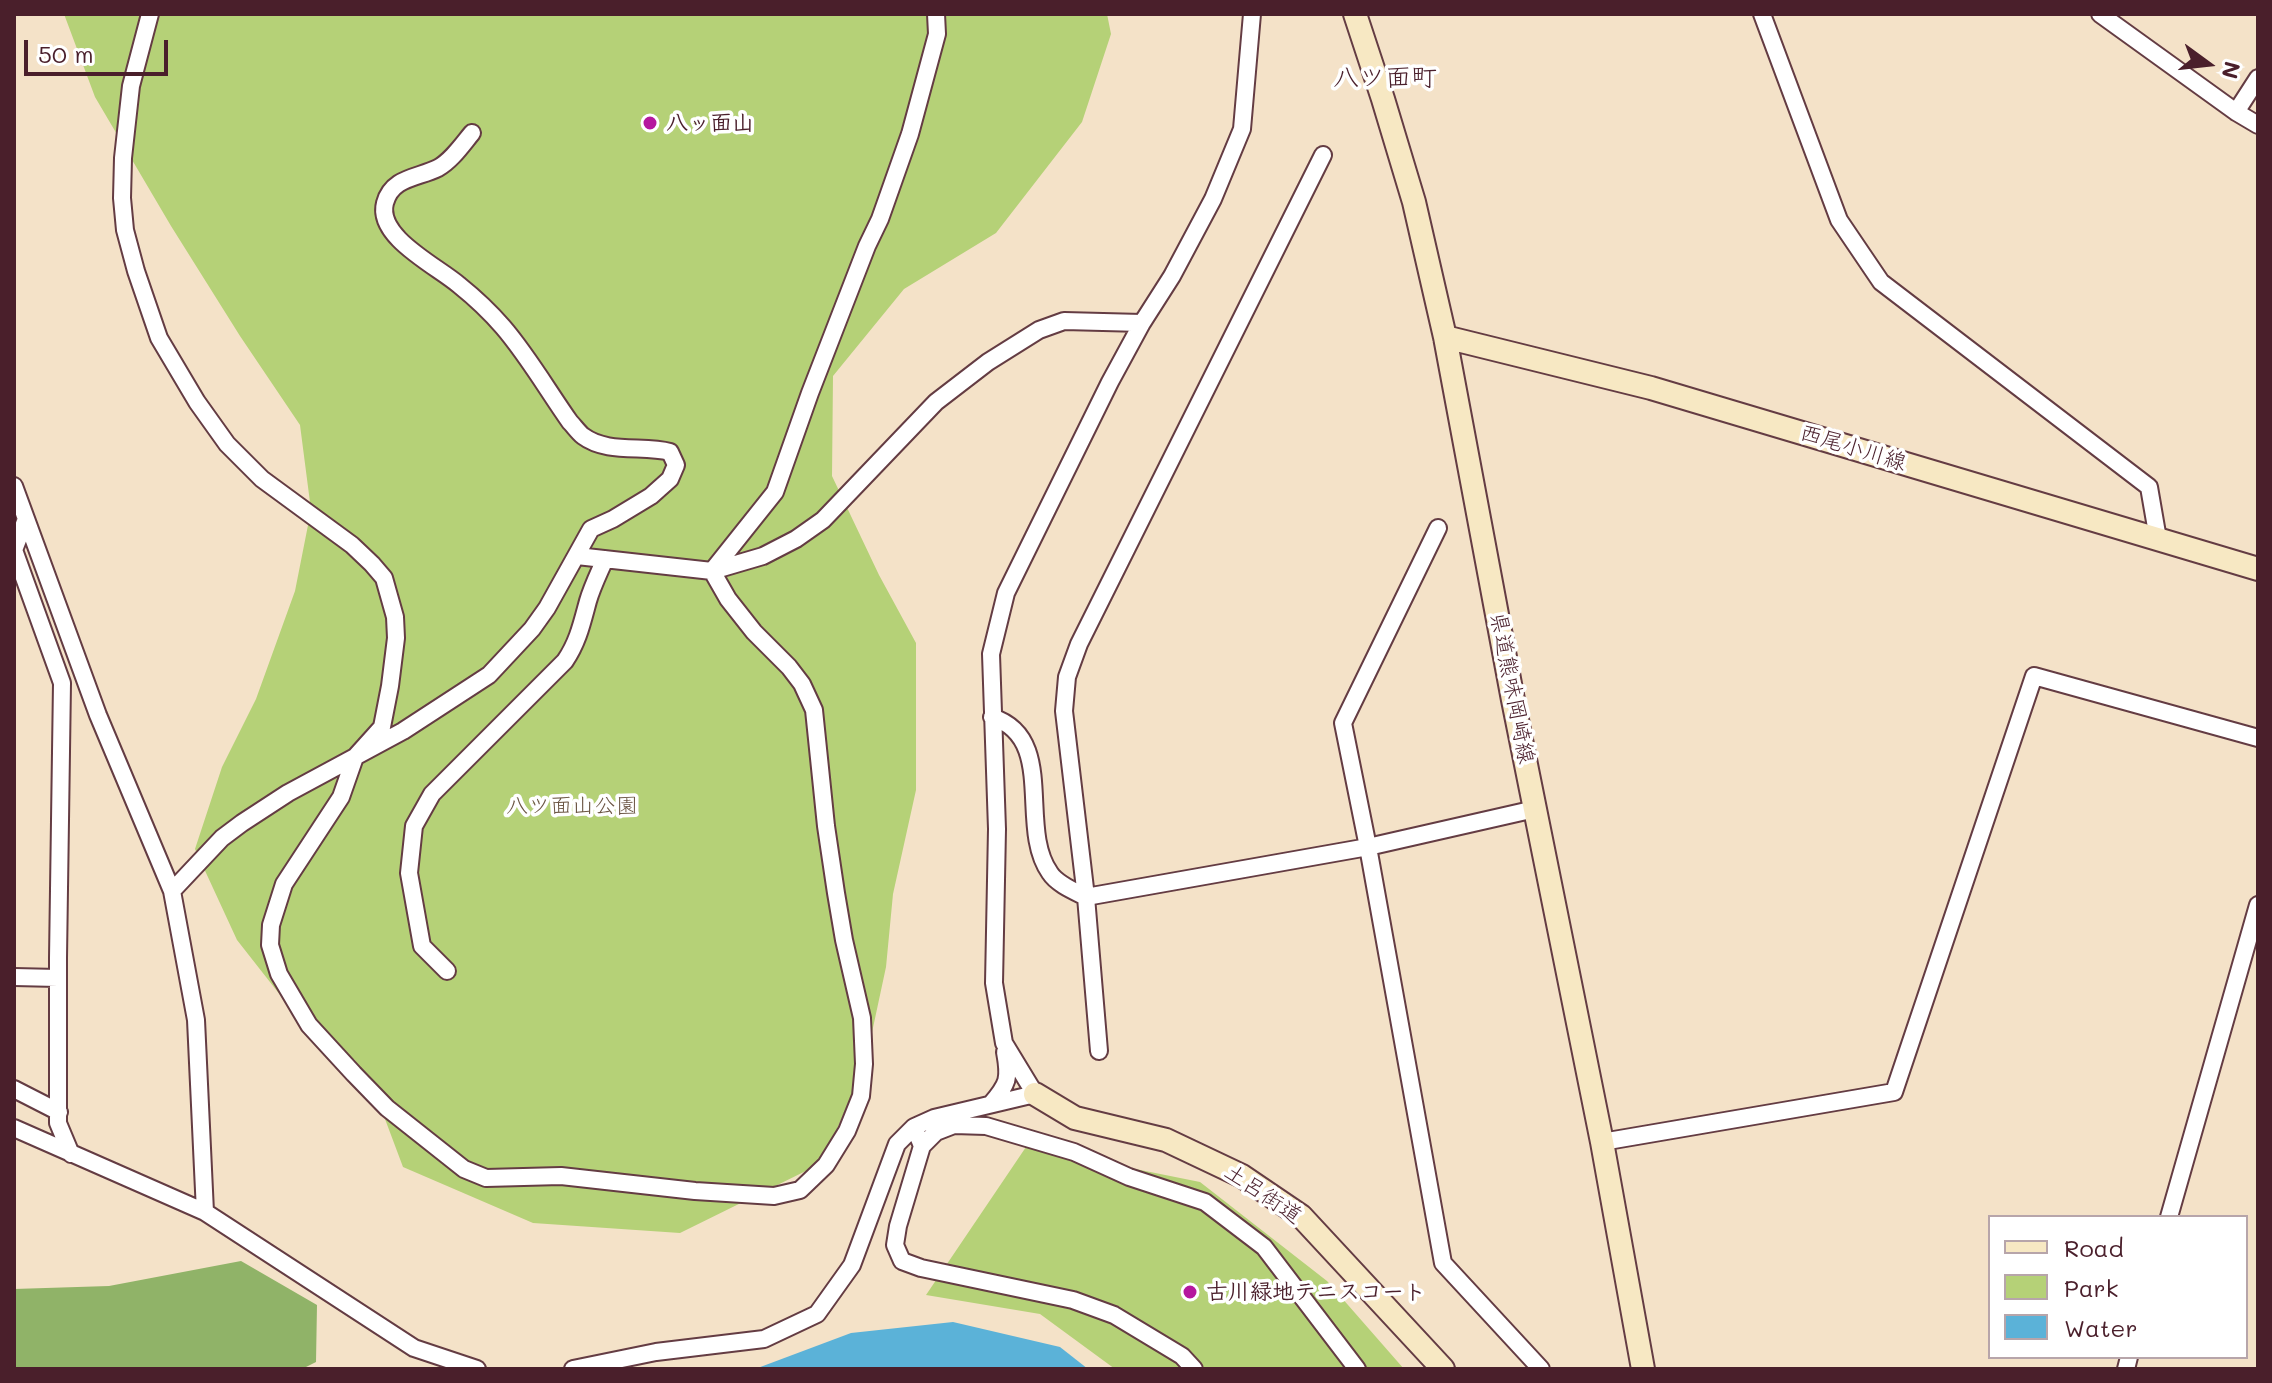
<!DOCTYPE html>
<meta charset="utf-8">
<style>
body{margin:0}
#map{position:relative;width:2272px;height:1383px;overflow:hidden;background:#f4e2c8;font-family:Mali,sans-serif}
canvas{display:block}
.frame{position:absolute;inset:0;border:16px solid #4a1f2b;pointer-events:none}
.legend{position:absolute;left:1988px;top:1215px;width:260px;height:144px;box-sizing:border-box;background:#fff;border:2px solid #b7a5aa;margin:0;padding:10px 14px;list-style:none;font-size:24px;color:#4a1f2b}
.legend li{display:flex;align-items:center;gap:16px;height:40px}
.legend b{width:40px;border:2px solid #b7a5aa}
.north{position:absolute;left:2168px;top:24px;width:80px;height:80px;-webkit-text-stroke:6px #fff;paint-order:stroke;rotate:105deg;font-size:22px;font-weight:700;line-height:32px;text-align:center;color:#4a1f2b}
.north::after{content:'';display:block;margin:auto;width:28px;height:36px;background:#4a1f2b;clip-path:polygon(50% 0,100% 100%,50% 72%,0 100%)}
.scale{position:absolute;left:24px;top:40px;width:144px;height:36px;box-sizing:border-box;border:4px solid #4a1f2b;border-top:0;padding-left:10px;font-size:24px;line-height:28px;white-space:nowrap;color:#4a1f2b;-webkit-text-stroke:6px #fff;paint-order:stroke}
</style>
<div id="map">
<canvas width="2272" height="1383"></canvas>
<div class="frame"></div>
<ul class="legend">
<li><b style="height:10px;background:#f7e8c3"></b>Road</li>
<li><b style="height:22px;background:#b5d177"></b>Park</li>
<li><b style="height:22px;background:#5bb2d8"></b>Water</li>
</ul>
<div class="north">N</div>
<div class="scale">50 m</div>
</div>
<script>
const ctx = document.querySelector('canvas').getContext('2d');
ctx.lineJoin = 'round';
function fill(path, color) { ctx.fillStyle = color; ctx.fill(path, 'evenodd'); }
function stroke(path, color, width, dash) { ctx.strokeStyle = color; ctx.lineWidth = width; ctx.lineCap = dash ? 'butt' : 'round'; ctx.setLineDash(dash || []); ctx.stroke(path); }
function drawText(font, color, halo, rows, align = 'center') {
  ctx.font = font + ' Mali,"Klee One",sans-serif'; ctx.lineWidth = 7; ctx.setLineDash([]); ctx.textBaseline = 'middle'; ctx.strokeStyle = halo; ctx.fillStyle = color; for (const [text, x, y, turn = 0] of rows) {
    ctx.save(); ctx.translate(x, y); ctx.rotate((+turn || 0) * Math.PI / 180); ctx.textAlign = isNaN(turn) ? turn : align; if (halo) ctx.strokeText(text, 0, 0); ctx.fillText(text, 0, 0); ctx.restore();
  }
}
fill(new Path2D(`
 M 64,14 L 1107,14 L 1111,34 L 1082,122 L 996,233 L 904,289 L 833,376 L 832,476 L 879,575 L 916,643 L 916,790 L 893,894 L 886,967 L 865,1065 L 822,1163 L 680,1233 L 533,1223 L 403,1167 L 385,1119 L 355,1060 L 317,1042 L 237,940 L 195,849 L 222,767 L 256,699 L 295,591 L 311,510 L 300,425 L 240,336 L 171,226 L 95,97 Z
 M 1026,1147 L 1200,1182 L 1327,1281 L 1404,1369 L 1115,1369 L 1040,1314 L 926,1295 Z`), '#b5d177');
fill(new Path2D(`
 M 241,1261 L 317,1305 L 316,1362 L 302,1369 L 14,1369 L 14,1289 L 109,1286 Z`), '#90b368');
fill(new Path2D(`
 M 953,1322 L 1060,1347 L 1088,1369 L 755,1369 L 851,1333 Z`), '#5bb2d8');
const street = new Path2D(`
 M 150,14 L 131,86 L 123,158 L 122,198 L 125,230 L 136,271 L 159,338 L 197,402 L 227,444 L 262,479 L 352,545 L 372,564 L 384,578 L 395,617 L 396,638 L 390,686 L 382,727 L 355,757 L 341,797 L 284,884 L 271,925 L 270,945 L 279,974 L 309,1025 L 354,1074 L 387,1108 L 464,1169 L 486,1178 L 561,1176 L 695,1191 L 774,1196 L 800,1190 L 826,1165 L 847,1131 L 861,1096 L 864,1064 L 862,1018 L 844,940 L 836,893 L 826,826 L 814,710 L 802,684 L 789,667 L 754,632 L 728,599 L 712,571
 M 1762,14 L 1839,220 L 1881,282 L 2149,487 L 2158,539
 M 2100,14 L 2236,112 L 2258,125
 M 2236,112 L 2258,78
 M 14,486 L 98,715 L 172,891 L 196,1020 L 205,1212
 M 26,519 L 14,550 L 62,683 L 58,958 L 58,1123 L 71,1154
 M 1438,528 L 1343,723 L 1368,847 L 1443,1263 L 1541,1369
 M 577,556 L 712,571 L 763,556 L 796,539 L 823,520 L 936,402 L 988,362 L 1039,330 L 1064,321 L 1142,323
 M 712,571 L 775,492 L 810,393 L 867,246 L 880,219 L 910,134 L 937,34 L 936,14
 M 992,717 C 1058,738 1017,827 1050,873 C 1057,884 1074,891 1086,897 L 1368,847 L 1535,809
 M 172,891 L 222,838 L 242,823 L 288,793 L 403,731 L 489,675 L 532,629 L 547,608 L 591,529 L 613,519 L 651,496 L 670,479 L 676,465 L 670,452 C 643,445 607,454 583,436 C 578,432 574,426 570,422 C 548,391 528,356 503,327 C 490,312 474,297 459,285 C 437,266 376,237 385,203 C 392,177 418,178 438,168 C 452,160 462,145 472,133
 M 447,971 L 422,946 L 409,873 L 414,826 L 432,794 L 565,661 C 578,642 582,623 588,601 C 592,587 599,573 605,559
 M 14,977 L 58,978
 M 1099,1051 L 1086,897 L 1064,711 L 1067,677 L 1079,644 L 1323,155
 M 14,1089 L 59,1112
 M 991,1104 C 1008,1084 1010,1079 1005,1052
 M 14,1128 L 205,1212 L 414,1348 L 477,1369
 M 918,1136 L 922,1146 L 898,1226 L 895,1245 L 902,1261 L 921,1268 L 1073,1300 L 1114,1315 L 1182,1356 L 1194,1369
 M 1602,1142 L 1894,1092 L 2034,676 L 2258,738
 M 922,1146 L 936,1132 L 954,1125 L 986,1126 L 1074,1152 L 1129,1177 L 1205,1202 L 1264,1247 L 1357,1369
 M 2169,1217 L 2258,905
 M 573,1369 L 656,1352 L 764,1339 L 817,1314 L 852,1265 L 897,1144 L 914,1127 L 934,1118 L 1035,1094 L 1004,1043 L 994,983 L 997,829 L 991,654 L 1006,593 L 1110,382 L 1142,323 L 1172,276 L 1213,199 L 1242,129 L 1252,14
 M 2126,1369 L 2129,1357`);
const secondary = new Path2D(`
 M 1355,14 L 1383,99 L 1414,202 L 1445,337 L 1513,700 L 1602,1142 L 1643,1369
 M 1445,337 L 1651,388 L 2258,569
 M 1035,1094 L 1075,1118 L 1166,1140 L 1242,1176 L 1301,1216 L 1443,1369`);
stroke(street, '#643c43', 20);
stroke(secondary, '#643c43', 26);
stroke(street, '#fff', 16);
stroke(secondary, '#f7e8c3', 22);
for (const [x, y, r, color] of [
 [650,123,8,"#b5179e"],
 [1190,1292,8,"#b5179e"]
]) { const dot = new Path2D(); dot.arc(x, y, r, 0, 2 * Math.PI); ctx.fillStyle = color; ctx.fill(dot); stroke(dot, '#fff', 3); }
drawText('bold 22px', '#4a1f2b', '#fff', [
 ["八ッ面山",666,123],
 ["古川緑地テニスコート",1206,1292]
], 'left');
drawText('22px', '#4a1f2b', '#fff', [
 ["西尾小川線",1853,448,17],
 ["県道熊味岡崎線",1512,688,79],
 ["土呂街道",1263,1194,34]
]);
drawText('22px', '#6a5442', '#fff', [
 ["八ツ面山公園",572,806]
]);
drawText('26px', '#4a1f2b', '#fff', [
 ["八ツ面町",1385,78]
]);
</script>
